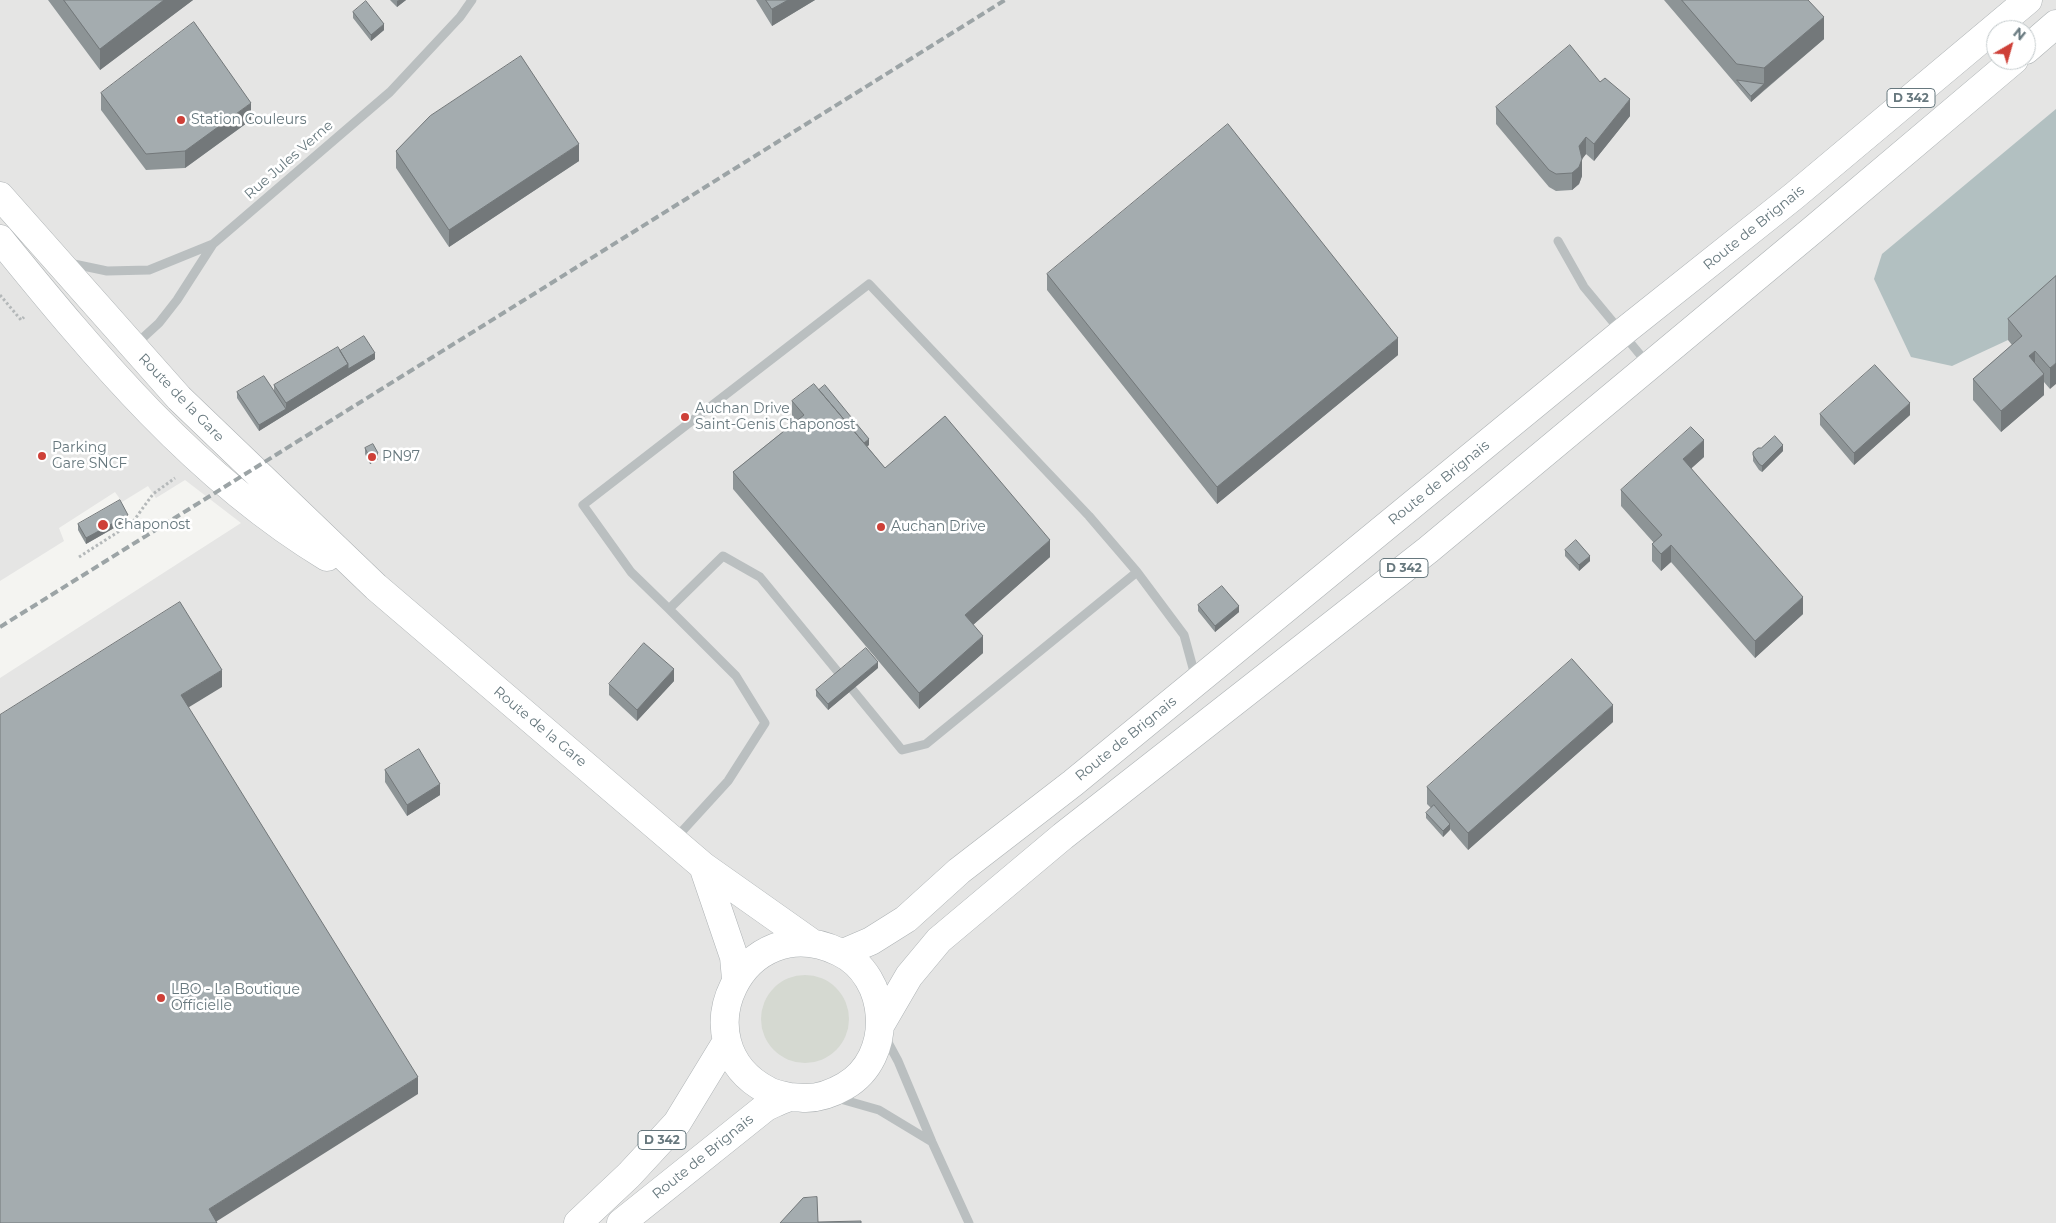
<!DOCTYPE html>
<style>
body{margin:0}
#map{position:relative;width:2056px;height:1223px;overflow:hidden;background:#f4f4f1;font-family:Montserrat,sans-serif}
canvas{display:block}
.north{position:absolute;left:1986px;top:20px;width:50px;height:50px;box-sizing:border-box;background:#fff;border:1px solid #c2c9cb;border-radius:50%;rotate:38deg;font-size:14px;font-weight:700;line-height:20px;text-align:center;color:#67787e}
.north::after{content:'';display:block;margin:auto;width:18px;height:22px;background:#ce4038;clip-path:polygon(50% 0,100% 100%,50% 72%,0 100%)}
</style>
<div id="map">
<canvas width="2056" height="1223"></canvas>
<div class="north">N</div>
</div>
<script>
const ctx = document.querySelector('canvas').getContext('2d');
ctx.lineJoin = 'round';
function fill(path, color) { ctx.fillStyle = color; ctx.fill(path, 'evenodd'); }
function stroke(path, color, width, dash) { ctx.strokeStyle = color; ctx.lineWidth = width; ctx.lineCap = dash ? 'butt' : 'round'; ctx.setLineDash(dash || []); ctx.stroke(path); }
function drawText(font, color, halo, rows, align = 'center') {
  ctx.font = font + ' Montserrat,sans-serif'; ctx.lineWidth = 5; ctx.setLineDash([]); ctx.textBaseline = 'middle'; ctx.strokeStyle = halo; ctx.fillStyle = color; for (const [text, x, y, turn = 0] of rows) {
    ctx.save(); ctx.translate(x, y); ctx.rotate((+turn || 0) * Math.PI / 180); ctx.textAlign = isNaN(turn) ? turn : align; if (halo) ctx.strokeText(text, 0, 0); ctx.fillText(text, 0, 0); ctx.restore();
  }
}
fill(new Path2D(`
 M 0,0 L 2056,0 L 2056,1223 L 0,1223 L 0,678 L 241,523 L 185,480 L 156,498 L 148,486 L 122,502 L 115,492 L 59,528 L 64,541 L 0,581 ZM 1996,30 L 2026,30 L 2026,60 L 1996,60 Z`), '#e5e5e4');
fill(new Path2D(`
 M761 1019a44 44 0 1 1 88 0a44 44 0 1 1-88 0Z`), '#d5d9d1');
fill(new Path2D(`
 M 2056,109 L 2056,298 L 2008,340 L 1952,366 L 1911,357 L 1874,279 L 1882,254 Z`), '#b2c0c1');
const major = new Path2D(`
 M 2026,50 L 2056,24
 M 0,196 L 179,398 L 376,587 L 703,866 L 812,943
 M 0,239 C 95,356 196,478 327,557
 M 703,866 L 734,957 L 736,979
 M 843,953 L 871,941 L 906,919 L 959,871 L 1073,783 L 1623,332 L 1794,196 L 2028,0
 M 881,1024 L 909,976 L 939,940 L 1063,836 L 1428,550 L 1815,228 L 2014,60
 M 578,1223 L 629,1175 L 677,1123 L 727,1041
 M 621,1223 L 766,1107 C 773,1104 780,1100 787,1098 C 793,1096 800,1098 806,1098 C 819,1098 833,1093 845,1086 C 895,1057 890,976 839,952 C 743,906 678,1043 767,1090 C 773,1094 782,1095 789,1097`);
stroke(major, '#aeb3b5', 29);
stroke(new Path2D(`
 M 0,295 L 21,320 L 24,317
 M 79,557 L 132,523 L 153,494 L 175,478`), '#b4b8b9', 3, [2.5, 2.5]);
stroke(new Path2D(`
 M 1558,241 L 1584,287 L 1647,363
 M 69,263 L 107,271 L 149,270 L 213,244
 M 135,345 L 159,323 L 177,300 L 213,244 L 390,92 L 460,17 L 472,0
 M 669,609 L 631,572 L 583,505 L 869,284 L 1089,516 L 1137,572
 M 675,839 L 728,781 L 765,723 L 736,676 L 669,609 L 723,556 L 760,577 L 902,750 L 926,744 L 1137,572 L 1184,635 L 1196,679
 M 885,1037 L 898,1061 L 932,1142 L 969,1223
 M 837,1098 L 879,1110 L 932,1142`), '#babfc0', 9);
stroke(major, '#fff', 28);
stroke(new Path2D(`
 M 0,627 L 1005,0`), '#9ca4a6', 4, [8, 4]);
fill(new Path2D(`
 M 48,0 L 193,0 L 100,70 Z
 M 390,0 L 406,0 L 397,7 Z
 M 756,0 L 815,0 L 772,26 Z
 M 1664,0 L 1808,0 L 1824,39 L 1751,102 Z
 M 353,12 L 384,30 L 371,41 L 353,18 Z
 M 101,93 L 251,120 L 185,168 L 146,170 L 101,110 Z
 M 1496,107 L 1630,116 L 1594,161 L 1586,154 L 1582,159 L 1582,176 L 1579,184 L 1572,190 L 1556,191 L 1549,187 L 1496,124 Z
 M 396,151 L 579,161 L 449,247 L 396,168 Z
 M 1047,274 L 1398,355 L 1217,504 L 1047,290 Z
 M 2056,276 L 2050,389 L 2044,382 L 2044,395 L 2001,432 L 1973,400 L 1973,379 L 2012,345 L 2008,340 L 2008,319 Z
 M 340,351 L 375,359 L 259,431 L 237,398 L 237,392 L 274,391 L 274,385 Z
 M 792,401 L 869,445 L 867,446 L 885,468 L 1050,557 L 973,625 L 983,653 L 919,709 L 733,489 L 733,472 L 795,422 L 792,418 Z
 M 1820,414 L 1910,415 L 1854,465 L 1820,425 Z
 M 365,448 L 378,459 L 370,464 L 365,454 Z
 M 1783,451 L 1762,472 L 1759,470 L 1753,461 L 1753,455 Z
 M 1704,457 L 1691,468 L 1803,614 L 1755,658 L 1671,562 L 1661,571 L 1652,561 L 1652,544 L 1654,543 L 1621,506 L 1621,490 Z
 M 128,520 L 86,544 L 78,530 L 78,524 Z
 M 1565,550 L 1590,561 L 1579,571 L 1565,556 Z
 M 1198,605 L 1239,612 L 1215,632 L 1198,611 Z
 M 878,668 L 828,710 L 816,696 L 816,690 Z
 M 674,681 L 637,721 L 609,695 L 609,684 Z
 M 1613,722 L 1468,850 L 1450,829 L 1443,837 L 1426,818 L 1426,813 L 1431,808 L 1427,804 L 1427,787 Z
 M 385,770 L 440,795 L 407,816 L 385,782 Z`), '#8d9496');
fill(new Path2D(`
 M 164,0 L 193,0 L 100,70 L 100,49 Z
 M 399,0 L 406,0 L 397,7 L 397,1 Z
 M 788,0 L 815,0 L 772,26 L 772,9 Z
 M 1824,17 L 1824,39 L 1764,90 L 1764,68 Z
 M 384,24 L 384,30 L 371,41 L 371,35 Z
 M 1764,84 L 1764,90 L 1751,102 L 1751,96 Z
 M 1630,99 L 1630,116 L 1594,161 L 1594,144 Z
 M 251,103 L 251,120 L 185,168 L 185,151 Z
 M 1586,137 L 1586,154 L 1579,163 L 1579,146 Z
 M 579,144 L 579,161 L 449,247 L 449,230 Z
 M 1582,159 L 1582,176 L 1579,184 L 1572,190 L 1572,173 Z
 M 1398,338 L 1398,355 L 1217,504 L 1217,487 Z
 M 2035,351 L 2035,372 L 2029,356 Z
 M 375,353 L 375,359 L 259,431 L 259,425 L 286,409 L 286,403 L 348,364 Z
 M 2056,363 L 2056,384 L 2050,389 L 2050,368 Z
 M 2044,374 L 2044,395 L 2001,432 L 2001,411 Z
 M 1910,403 L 1910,415 L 1854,465 L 1854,453 Z
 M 869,439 L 869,445 L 859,453 L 859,447 Z
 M 1704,440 L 1704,457 L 1683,476 L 1683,459 Z
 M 1783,445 L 1783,451 L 1762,472 L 1762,466 Z
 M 378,453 L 378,459 L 370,464 L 370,458 Z
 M 128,515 L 128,520 L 86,544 L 86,538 Z
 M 1050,540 L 1050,557 L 965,632 L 965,615 Z
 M 1671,545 L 1671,562 L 1661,571 L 1661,554 Z
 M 1590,556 L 1590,561 L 1579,571 L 1579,565 Z
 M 1803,597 L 1803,614 L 1755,658 L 1755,641 Z
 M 1239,606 L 1239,612 L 1215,632 L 1215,626 Z
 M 983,636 L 983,653 L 919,709 L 919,693 Z
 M 878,662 L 878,668 L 828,710 L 828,704 Z
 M 674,669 L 674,681 L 637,721 L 637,710 Z
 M 222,670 L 222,687 L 181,712 L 181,695 Z
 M 1613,705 L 1613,722 L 1468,850 L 1468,833 Z
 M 440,784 L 440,795 L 407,816 L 407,805 Z
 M 1450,824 L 1450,830 L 1443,837 L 1443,831 Z
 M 418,1077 L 418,1094 L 214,1223 L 209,1209 Z`), '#73787a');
const building = new Path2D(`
 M 64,0 L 164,0 L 100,49 Z
 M 766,0 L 788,0 L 772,9 Z
 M 1682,0 L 1808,0 L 1824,17 L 1764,68 L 1737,64 Z
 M 366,1 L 384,24 L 371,35 L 353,12 Z
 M 194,22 L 251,103 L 185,151 L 146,154 L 101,93 Z
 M 1570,45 L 1600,82 L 1605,78 L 1630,99 L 1594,144 L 1586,137 L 1579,146 L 1582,159 L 1579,167 L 1572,173 L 1556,174 L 1549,170 L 1496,107 Z
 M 521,56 L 579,144 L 449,230 L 396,151 L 430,116 Z
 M 1737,80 L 1764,84 L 1751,96 Z
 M 1228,124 L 1398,338 L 1217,487 L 1047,274 Z
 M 2056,276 L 2056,363 L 2050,368 L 2035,351 L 2029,356 L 2044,374 L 2001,411 L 1973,379 L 2022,336 L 2008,319 Z
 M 364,336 L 375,353 L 348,369 L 348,364 L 340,351 Z
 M 338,347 L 348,364 L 286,403 L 274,385 Z
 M 1875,365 L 1910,403 L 1854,453 L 1820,414 Z
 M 264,376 L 286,409 L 259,425 L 237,392 Z
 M 814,384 L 885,468 L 945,416 L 1050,540 L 965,615 L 983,636 L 919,693 L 733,472 L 804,415 L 792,401 Z
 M 825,385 L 869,439 L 864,443 L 819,390 Z
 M 1691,427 L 1704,440 L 1683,459 L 1803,597 L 1755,641 L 1671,545 L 1661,554 L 1652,544 L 1662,535 L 1621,490 Z
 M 1775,436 L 1783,445 L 1762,466 L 1759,464 L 1753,455 L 1753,452 L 1758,448 L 1761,448 Z
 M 373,444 L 378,453 L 370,458 L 365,448 Z
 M 120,500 L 128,515 L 86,538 L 78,524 Z
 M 1576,540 L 1590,556 L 1579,565 L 1565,550 Z
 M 1222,586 L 1239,606 L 1215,626 L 1198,605 Z
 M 180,602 L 222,670 L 181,695 L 418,1077 L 209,1209 L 217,1223 L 0,1223 L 0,715 Z
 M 644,643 L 674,669 L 637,710 L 609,684 Z
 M 866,648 L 878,662 L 828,704 L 816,690 Z
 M 1572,659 L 1613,705 L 1468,833 L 1427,787 Z
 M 419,749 L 440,784 L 407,805 L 385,770 Z
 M 1434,805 L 1450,824 L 1443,831 L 1426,813 Z
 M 817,1197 L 818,1222 L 861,1221 L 861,1223 L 780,1223 L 803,1198 Z`);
fill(building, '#a4acaf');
stroke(building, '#73787a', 1);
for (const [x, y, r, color] of [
 [181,120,5,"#ce4038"],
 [685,417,5,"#ce4038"],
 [42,456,5,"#ce4038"],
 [372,457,5,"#ce4038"],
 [103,525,6,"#ce4038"],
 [881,527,5,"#ce4038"],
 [161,998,5,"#ce4038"]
]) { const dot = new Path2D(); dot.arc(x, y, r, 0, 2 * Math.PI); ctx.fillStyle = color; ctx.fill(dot); stroke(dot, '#fff', 2); }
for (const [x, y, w] of [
 [1911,98,48],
 [1404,568,48],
 [662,1140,48]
]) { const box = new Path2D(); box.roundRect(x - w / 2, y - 9.5, w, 19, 4); ctx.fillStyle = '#fff'; ctx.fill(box); stroke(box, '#67787e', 1); }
drawText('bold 12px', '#67787e', null, [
 ["D 342",1911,98],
 ["D 342",1404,568],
 ["D 342",662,1140]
]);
drawText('14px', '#67787e', '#fff', [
 ["Station Couleurs",191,120],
 ["Auchan Drive",695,409],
 ["Saint-Genis Chaponost",695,425],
 ["Parking",52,448],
 ["Gare SNCF",52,464],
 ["PN97",382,457],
 ["Chaponost",114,525],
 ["Auchan Drive",891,527],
 ["LBO - La Boutique",171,990],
 ["Officielle",171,1006]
], 'left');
drawText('14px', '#67787e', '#fff', [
 ["Rue Jules Verne",289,160,-41],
 ["Route de Brignais",1754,228,-39],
 ["Route de la Gare",181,398,46],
 ["Route de Brignais",1439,483,-39],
 ["Route de la Gare",540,727,40],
 ["Route de Brignais",1126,739,-39],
 ["Route de Brignais",703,1157,-39]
]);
</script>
